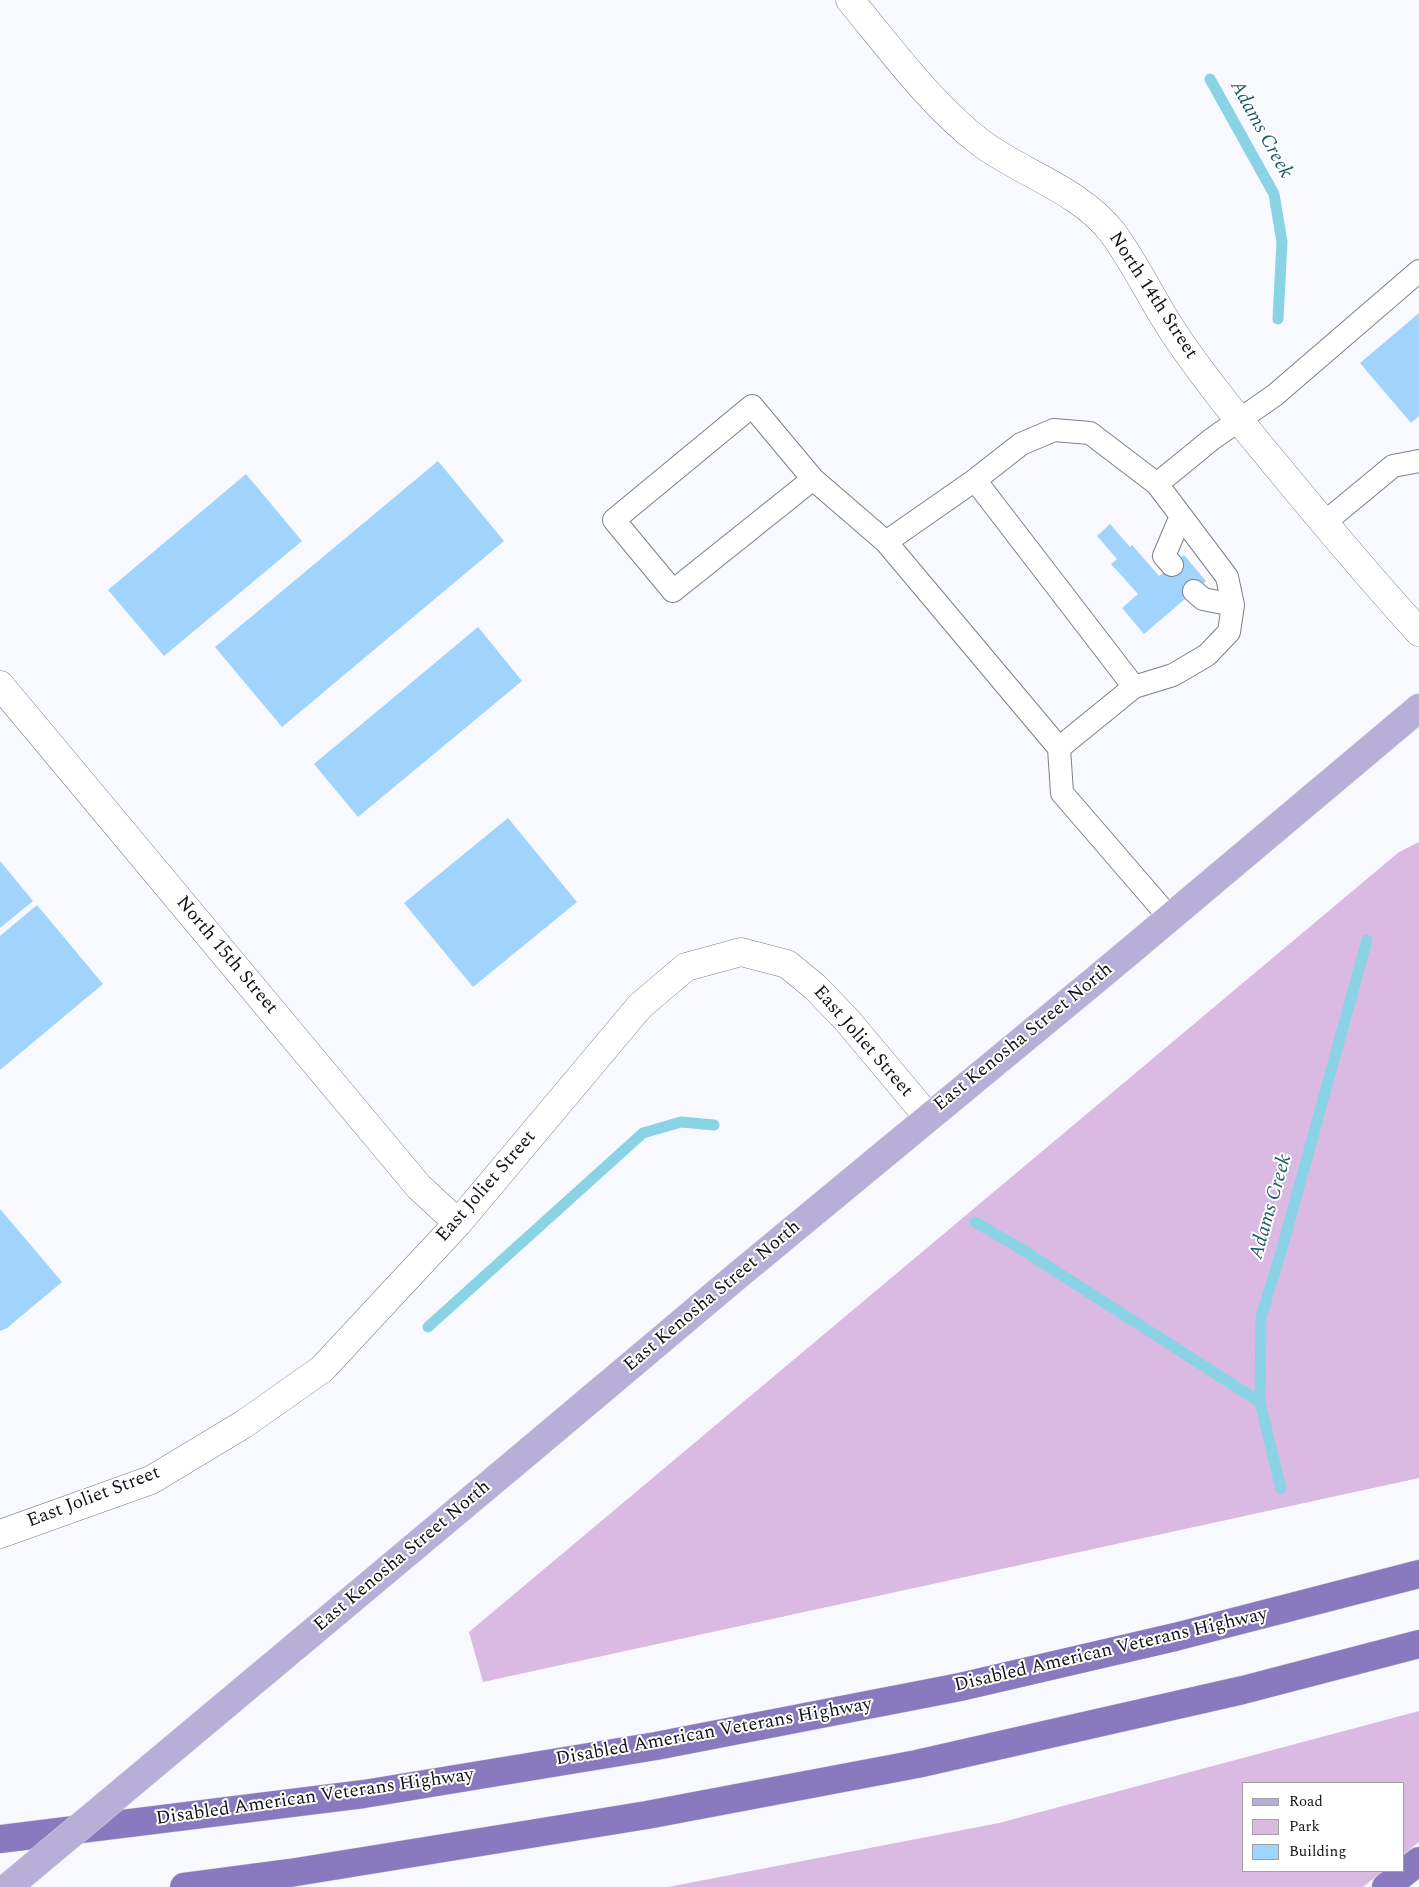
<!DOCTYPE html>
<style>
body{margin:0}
#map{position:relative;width:1419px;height:1887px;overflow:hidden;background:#f7f9fe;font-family:Spectral,serif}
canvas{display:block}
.legend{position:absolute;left:1242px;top:1782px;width:162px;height:90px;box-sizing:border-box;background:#fff;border:1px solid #a0a0a1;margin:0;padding:6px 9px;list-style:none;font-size:15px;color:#111215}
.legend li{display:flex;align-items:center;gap:10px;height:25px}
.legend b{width:25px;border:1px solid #a0a0a1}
</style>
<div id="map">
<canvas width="1419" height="1887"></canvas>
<ul class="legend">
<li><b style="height:6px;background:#b8afd9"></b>Road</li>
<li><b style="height:14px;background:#dabae2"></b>Park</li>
<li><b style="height:14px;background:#a0d4fc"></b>Building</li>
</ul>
</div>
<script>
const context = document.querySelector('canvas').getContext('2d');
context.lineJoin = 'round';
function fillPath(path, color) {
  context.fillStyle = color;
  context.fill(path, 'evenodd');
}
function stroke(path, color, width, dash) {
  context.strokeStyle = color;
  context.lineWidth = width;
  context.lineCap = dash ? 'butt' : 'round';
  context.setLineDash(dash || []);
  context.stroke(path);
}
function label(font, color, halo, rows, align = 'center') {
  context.font = font + ' Spectral,serif';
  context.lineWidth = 4;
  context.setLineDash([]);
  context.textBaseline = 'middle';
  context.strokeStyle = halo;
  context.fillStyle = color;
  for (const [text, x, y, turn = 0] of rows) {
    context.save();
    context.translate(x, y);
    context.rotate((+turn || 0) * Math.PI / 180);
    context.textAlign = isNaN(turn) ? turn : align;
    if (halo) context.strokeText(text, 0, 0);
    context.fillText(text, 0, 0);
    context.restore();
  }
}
const green = new Path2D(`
 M1419,842V1478L483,1682L469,1632L1399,852Z
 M1419,1711V1842L1403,1855V1783H1243V1871H1383L1363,1887H668L999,1823Z`);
const stream = new Path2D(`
 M1210,79L1274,194L1282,242L1278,319
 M975,1222L1018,1247L1260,1402
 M428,1327L643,1133L681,1122L714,1125
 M1281,1489L1260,1402L1261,1317L1281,1252L1367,940`);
const building = new Path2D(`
 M1419,313V416L1411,423L1360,363Z
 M438,461L504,541L282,727L215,647Z
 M246,474L302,541L164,656L108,590Z
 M1110,524L1130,547L1132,545L1159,576L1184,555L1206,581L1144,634L1122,608L1138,594L1111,564L1117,559L1097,536Z
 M478,627L522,681L358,817L314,764Z
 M508,818L577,902L473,987L404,903Z
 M0,861L33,901L0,928Z
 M37,905L103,984L0,1070V936Z
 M0,1209L62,1282L7,1328L0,1331Z`);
const service = new Path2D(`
 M813,479L673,591L614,520L752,406L813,479L886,542L1059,748L1062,793L1169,917
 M1157,484L1212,439L1275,395L1419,271
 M1324,523L1393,466L1419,461
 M886,542L975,480
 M1172,565L1164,556L1181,516
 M1194,591L1203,599L1233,605
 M1059,748L1134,687L1173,675L1207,655L1229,632L1233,605L1227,577L1157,484L1090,433L1054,430L1021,444L975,480L1134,687`);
const minor = new Path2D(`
 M850,0C889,47 932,106 981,143C1023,174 1079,190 1112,232C1137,265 1154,305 1178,339C1208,383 1242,424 1276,465C1323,522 1370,578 1419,632
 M0,685L419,1187L458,1223
 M0,1534L151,1480L244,1424L322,1369L458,1223L640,1006L686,967L741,952L787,964L815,987L846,1019L928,1117`);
const primary = new Path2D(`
 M529,1451L737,1276L1111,967L1419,708`);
const motorway = new Path2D(`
 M0,1839L364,1794L656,1746L960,1687L1175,1637L1419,1574
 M184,1887L290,1873L647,1815L917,1764L1243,1690L1419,1644
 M1386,1887L1419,1861`);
const primaryBridge = new Path2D(`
 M8,1887L529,1451`);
const streetNames = [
 ["North 14th Street",1152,296,57],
 ["North 15th Street",226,956,50],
 ["East Kenosha Street North",1024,1038,-39],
 ["East Joliet Street",862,1042,49],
 ["East Joliet Street",487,1187,-49],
 ["East Kenosha Street North",713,1297,-40],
 ["East Joliet Street",94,1498,-21],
 ["East Kenosha Street North",403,1557,-40],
 ["Disabled American Veterans Highway",1111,1651,-13],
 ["Disabled American Veterans Highway",714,1733,-10],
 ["Disabled American Veterans Highway",315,1798,-8]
];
const waterNames = [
 ["Adams Creek",1260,130,61],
 ["Adams Creek",1272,1207,-74]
];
fillPath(green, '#dabae2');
stroke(stream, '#89d3e5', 11);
fillPath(building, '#a0d4fc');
stroke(service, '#7d8088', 24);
stroke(minor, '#7d8088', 29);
stroke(primary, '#d4d4d5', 29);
stroke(motorway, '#d4d4d5', 29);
stroke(service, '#fff', 22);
stroke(minor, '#fff', 28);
stroke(primary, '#b8afd9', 28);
stroke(motorway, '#897ac0', 28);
stroke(primaryBridge, '#d4d4d5', 29, []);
stroke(primaryBridge, '#b8afd9', 28);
label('19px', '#111215', '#fff', streetNames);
label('italic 20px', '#1c5967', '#fff', waterNames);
</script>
